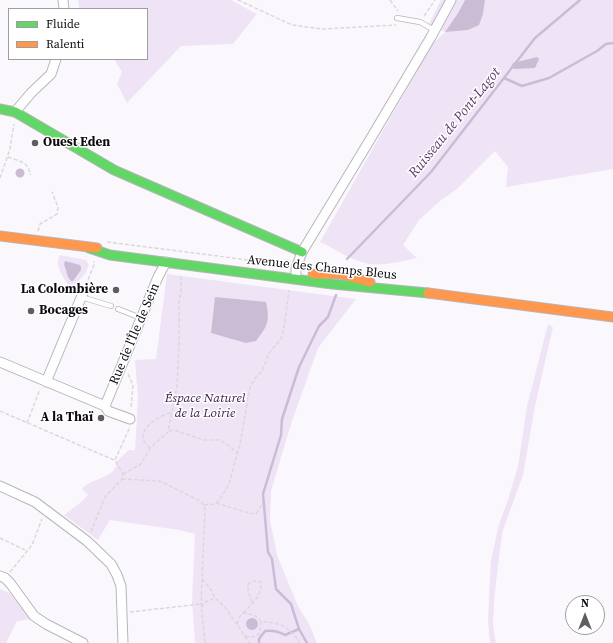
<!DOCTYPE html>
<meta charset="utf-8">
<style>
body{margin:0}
#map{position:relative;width:613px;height:643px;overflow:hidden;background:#fbf8fd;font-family:"Source Serif 4",serif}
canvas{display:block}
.legend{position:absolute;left:8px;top:8px;width:140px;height:52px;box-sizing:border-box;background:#fff;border:1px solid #9e9d9f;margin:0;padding:5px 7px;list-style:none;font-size:12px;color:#0d0a0f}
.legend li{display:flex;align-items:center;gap:8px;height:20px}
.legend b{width:20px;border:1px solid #9e9d9f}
.north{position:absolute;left:565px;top:595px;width:40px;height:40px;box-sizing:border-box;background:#fff;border:1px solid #9e9d9f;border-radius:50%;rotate:0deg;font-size:11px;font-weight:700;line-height:16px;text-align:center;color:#0d0a0f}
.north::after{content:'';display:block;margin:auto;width:14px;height:18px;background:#605d62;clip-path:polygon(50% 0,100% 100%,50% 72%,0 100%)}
</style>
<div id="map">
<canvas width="613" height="643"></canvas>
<ul class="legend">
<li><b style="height:5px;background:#63d668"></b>Fluide</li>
<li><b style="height:5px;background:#ff974d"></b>Ralenti</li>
</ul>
<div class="north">N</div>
</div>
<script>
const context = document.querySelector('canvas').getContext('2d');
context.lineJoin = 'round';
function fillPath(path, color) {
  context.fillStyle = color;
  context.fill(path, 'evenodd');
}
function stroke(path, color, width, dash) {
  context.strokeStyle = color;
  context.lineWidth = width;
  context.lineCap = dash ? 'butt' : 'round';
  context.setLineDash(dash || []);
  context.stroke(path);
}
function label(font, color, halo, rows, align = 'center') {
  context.font = font + ' "Source Serif 4",serif';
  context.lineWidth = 3;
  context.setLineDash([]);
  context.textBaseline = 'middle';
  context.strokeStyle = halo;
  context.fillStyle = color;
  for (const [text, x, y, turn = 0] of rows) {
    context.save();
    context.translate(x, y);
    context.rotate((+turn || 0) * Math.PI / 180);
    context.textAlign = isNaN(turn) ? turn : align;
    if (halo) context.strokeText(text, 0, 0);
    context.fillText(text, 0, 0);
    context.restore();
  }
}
const green = new Path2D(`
 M78,0H231L257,14L233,44L181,46L127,103L117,84L122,72L114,59H147V9H79Z
 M441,0H465L458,13L445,32L483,14L485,0H613V169L506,187L508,167L495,151L457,189L440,201L419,220L403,245L417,258C403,261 384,266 370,264C354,262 335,249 320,242L432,44L445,32L429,24Z
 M60,255L86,260L89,265L85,274L75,285H68C63,276 54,265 60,255Z
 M167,274L356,299L318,348L290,427L271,491L270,520L277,555L297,604L311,628L317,643H195L192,602L195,534L179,530L110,520L98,540L64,515L81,502L88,495L82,489C92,478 112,478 116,466L115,463L129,450H135L138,397L135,360L156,359Z
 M548,324L553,327L535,406L523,475L502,533L494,600L493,626L496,643H490L488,620L491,560L499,524L507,503L518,466L527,406Z
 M0,589L10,593L31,619L17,621L6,643H0Z`);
const water = new Path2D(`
 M465,0H485L483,14L479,25L468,30L445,32L458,13Z
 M537,57L539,59L535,68L515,69L511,67L513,63Z
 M15.5 173a4.5 4.5 0 1 1 9 0a4.5 4.5 0 1 1-9 0Z
 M65,261L80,265L81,267V270L73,281H71L68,277L64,264Z
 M215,297L266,302C270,322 268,325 256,341L246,343L211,333Z
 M246 624a6 6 0 1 1 12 0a6 6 0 1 1-12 0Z`);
const stream = new Path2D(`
 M504,78L522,86L549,78L597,51L606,44L613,43
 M347,259L431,172L535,38L580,0
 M259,643V639L265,631C273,630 278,631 285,635L299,629
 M307,643L299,629L291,604L276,589L272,559L268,552L263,494L281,435L282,419L299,367L319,326L328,317L336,295`);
const path = new Path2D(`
 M238,0L292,25L322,29L396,25
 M390,0L398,11
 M424,16L435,0
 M8,157C18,161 30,162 30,175
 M0,178L10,149L14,124
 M38,231L40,224L57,214L58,207L52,192
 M107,242L288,265
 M86,285L94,265V261
 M128,374L133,385L131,409
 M0,411L114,460
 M27,423L40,389
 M169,431L174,430L204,440H219L223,442L237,452
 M150,448C147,445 143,442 143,437C143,425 161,415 171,413
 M123,474L141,464L150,448L168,432L177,386L179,342V302L181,291V275
 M122,479L159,481L166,484L200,501L204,505L205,510L201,604L205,643
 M216,503L249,513L256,514L262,504
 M204,505L214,504L219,501L229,484L240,444L250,387L256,377L262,371L269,353L281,339L284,328L289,290
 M91,532L105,497L122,479L123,474L115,460L130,427
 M0,538L27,551
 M10,572L32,545L42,519
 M202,579L212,591L215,598L224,606L239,627L249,643
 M202,607L203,603L215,598
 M130,612L201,604
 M243,613C252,604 262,596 261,582L254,581L249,583C246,590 250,597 253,603
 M237,624L240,616L243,613C251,614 258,615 261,622C279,621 290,628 300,643
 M245,636C251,638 255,637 260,633L261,622`);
const lane = new Path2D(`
 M397,18L420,22L434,30
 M81,297L111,306
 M118,309L141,318`);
const street = new Path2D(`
 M63,0L64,9
 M15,112L31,93L51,74L56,59
 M296,279V268L302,252L368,143L431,37L451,0
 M0,362L105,406L158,277L166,262
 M46,382L83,293
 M105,406L108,411L130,419
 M0,486L35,502L87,541L111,564L117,575L121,586L123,643
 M0,576L5,578L10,583L34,616L46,624L83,643`);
const fast = new Path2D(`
 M0,109L15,112L114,170L302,252
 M89,248L110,255L332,284L428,293`);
const slow = new Path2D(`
 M0,236L97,248
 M313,274H340L370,282
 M428,293L613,317`);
const markers = [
 [35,143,4,"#605d62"],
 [116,290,4,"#605d62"],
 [31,311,4,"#605d62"],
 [101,418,4,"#605d62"]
];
const poiNames = [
 ["Ouest Eden",43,143],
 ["La Colombière",108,290,"right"],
 ["Bocages",39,311],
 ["A la Thaï",93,418,"right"]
];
const streetNames = [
 ["Avenue des Champs Bleus",322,268,6],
 ["Rue de l'Île de Sein",135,334,-67]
];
const parkNames = [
 ["Éspace Naturel",205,399],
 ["de la Loirie",205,414]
];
const waterNames = [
 ["Ruisseau de Pont-Lagot",455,123,-51]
];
fillPath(green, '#eee4f6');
fillPath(water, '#cbbcd6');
stroke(stream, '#cbbcd6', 2.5);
stroke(lane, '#b8b5ba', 6);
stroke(street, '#b8b5ba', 11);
stroke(fast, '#b8b5ba', 11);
stroke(slow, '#b8b5ba', 11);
stroke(path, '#d9d9da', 1.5, [4, 2]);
stroke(lane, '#fefeff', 4.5);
stroke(street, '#fefeff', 9);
stroke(fast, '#63d668', 9);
stroke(slow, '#ff974d', 9);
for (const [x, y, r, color] of markers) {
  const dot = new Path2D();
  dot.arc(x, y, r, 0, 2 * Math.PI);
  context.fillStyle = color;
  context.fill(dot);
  stroke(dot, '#fff', 1.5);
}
label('bold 13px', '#0d0a0f', '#fff', poiNames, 'left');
label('13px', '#0d0a0f', '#fff', streetNames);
label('italic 13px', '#381b49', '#fff', parkNames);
label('italic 14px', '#5a3c6c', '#fff', waterNames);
</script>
